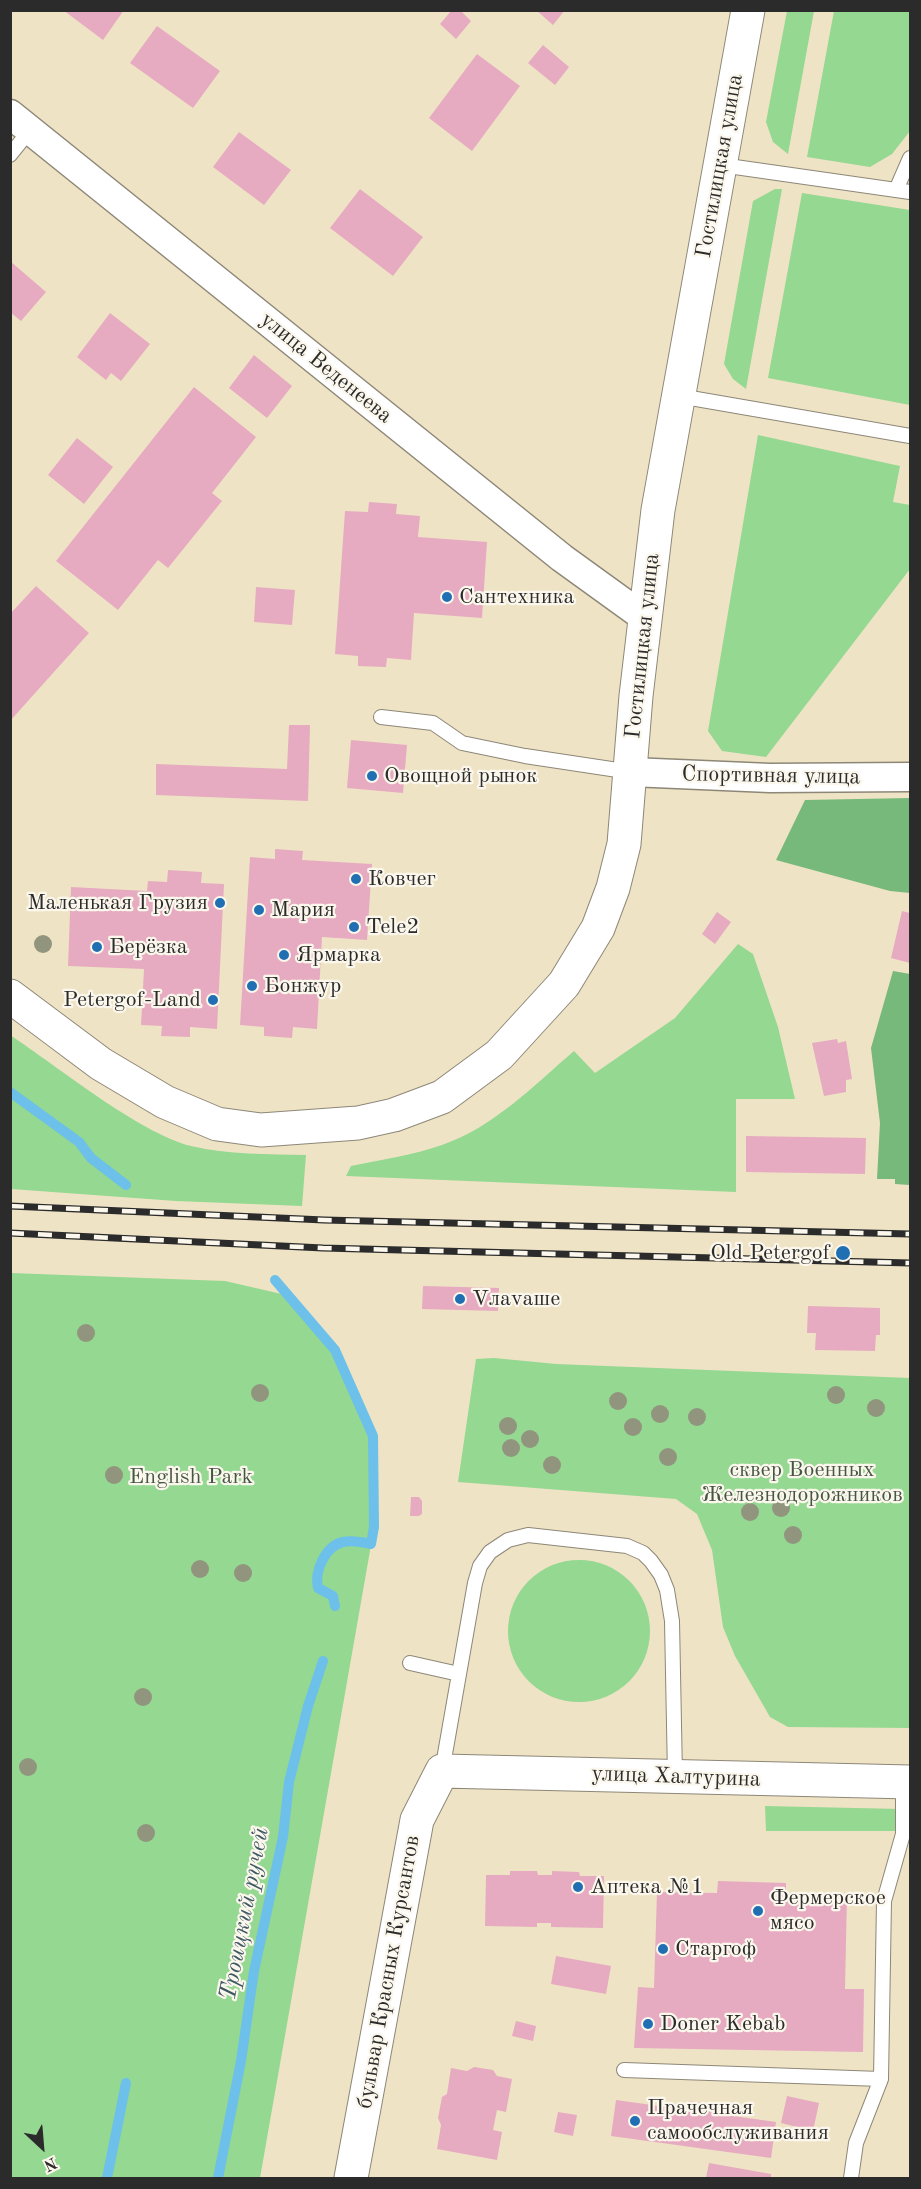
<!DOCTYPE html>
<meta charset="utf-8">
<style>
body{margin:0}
#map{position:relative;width:921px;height:2189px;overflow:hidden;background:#efe3c5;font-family:"Old Standard TT",serif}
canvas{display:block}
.frame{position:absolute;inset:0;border:12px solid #2b2b2b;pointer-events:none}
.north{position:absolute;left:12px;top:2117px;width:60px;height:60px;-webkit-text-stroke:4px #fbf7ec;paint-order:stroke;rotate:154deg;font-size:16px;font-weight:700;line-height:24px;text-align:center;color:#2b2b2b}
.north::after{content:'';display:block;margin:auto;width:21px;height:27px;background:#2b2b2b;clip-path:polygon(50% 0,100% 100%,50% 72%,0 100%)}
</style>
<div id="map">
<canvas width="921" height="2189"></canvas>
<div class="frame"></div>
<div class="north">N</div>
</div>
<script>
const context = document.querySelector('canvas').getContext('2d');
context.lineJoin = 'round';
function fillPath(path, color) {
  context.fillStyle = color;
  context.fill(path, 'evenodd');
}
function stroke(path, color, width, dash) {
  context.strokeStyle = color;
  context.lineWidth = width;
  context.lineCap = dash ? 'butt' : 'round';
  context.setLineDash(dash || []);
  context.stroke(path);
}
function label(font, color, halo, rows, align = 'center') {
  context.font = font + ' "Old Standard TT",serif';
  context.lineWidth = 4.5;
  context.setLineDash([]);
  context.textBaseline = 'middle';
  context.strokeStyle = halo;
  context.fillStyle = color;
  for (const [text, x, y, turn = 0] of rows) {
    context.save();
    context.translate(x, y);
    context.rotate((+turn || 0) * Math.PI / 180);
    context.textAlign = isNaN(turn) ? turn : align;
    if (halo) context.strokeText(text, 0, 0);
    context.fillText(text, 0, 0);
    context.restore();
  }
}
const green = new Path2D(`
 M787,11H814L788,154L773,142L766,122Z
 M834,11H910V131L892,154L870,167L807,157Z
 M775,189H782L746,389L733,379L724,364L753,201Z
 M802,193L910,210V405L768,378Z
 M758,435L900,466L893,502L910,505V569L766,757L722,751L708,731Z
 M738,944L753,954L778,1027L795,1099H736V1192L346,1176L351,1166C381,1160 413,1155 442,1145C494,1127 533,1086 574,1051L595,1073L675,1018Z
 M10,1035C57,1066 139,1133 191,1146C229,1155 268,1154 306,1155L302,1206L176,1201L11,1189Z
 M11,1273L225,1281L286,1295L335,1350L373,1436L374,1528L260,2178H11Z
 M494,1358L556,1364L910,1378V1728L788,1727L770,1717L735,1656L723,1627L712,1550L697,1514L676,1499L458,1482L476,1359Z
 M508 1631a71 71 0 1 1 142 0a71 71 0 1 1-142 0Z
 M765,1806L901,1809L900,1831H766Z`);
const forest = new Path2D(`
 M910,798V893L890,891L776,860L805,800Z
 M893,971L910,974V1185L895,1184V1179H877L880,1123L871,1048Z`);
const stream = new Path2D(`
 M10,1092L79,1142L91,1158L126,1185
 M275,1280L335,1350L373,1436L374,1527L371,1544C362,1542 352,1540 343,1542C325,1546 314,1572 318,1588L333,1596L335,1606
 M107,2178L126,2083
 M218,2178L241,2061L254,1971L283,1837L289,1782L308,1706L323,1661`);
const building = new Path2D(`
 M63,10H124L103,40Z
 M452,10H460L471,21L456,39L440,24Z
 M536,10H565L553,25Z
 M157,26L220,71L193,108L130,63Z
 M543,45L569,67L555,85L528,63Z
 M477,54L520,86L472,151L429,118Z
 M239,132L291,170L264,205L213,167Z
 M360,189L423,237L393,276L330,228Z
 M10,261L46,292L21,321L10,312Z
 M110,313L150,344L121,381L111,373L106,380L77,357Z
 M254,355L292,386L267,418L229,388Z
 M194,387L256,437L212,493L222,501L168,568L158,560L118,610L56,561Z
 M77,438L113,467L84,504L48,475Z
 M369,502L397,504L396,514L420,516L418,537L487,542L482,618L414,613L411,660L387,658L386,667L358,666V656L335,654L345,511L368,512Z
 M36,586L89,633L10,721V614Z
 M256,587L295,590L292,625L254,622Z
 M289,725H310L308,801L156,795V764L287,769Z
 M351,740L407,745L403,793L347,788Z
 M275,849L303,851L302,860L372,864L367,940L322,937L317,1029L293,1027L292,1038L264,1036V1027L240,1025L250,857L275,859Z
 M168,870L202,872L201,883L224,884L217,1029L190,1027V1037L161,1036L162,1026L141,1025L144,969L68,966L71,887L147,891L148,881L167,882Z
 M902,911L910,913V963L891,958Z
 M717,912L731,922L715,944L702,934Z
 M837,1039L838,1043L846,1041L852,1079L846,1080V1092L824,1096L812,1043Z
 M746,1136L866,1138L865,1174L746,1172Z
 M423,1286L499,1288L498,1311L422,1309Z
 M808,1306L880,1308V1335H876L875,1351L815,1350L816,1333H807Z
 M411,1497H419L422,1501V1514L419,1516H410Z
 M510,1871H537L538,1875H552V1871L579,1872L580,1876H604L603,1928L551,1927V1923H537V1927L485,1926L486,1875H510Z
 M718,1881L786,1883V1894L847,1896L845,1989H864L863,2052L634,2048L638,1987L654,1988L657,1892L717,1893Z
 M556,1956L611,1966L606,1994L551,1984Z
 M516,2021L536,2026L533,2041L512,2036Z
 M474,2067L493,2070L497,2076L512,2079L506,2112L497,2110L493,2130L502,2132L497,2160L437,2149L441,2125L438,2118L442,2097L447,2094L451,2068L467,2071Z
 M787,2096L819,2103L813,2131L781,2123Z
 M616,2100L688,2110L690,2101L713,2104L712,2113L776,2122L771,2158L611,2136Z
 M558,2112L577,2115L573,2136L554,2132Z
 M709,2163L771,2174V2178H706Z`);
const lane = new Path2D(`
 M10,155L30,130
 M721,165L910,192
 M896,190L910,158
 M679,396L910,436
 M381,717L433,723L462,743L525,756L631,772
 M410,1663L459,1674
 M442,1771L475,1583L480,1566L490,1552L508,1540L528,1535L627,1546L643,1553L651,1561L661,1575L667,1590L672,1621L675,1776
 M624,2070L881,2079
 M851,2178L856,2143L881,2079L884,1901L903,1834V1782`);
const street = new Path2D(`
 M10,114L562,558L645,618
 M631,772L770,778L910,777`);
const secondary = new Path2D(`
 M10,996L101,1064L165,1102L217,1124L261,1130L358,1123L394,1115L442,1097L499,1055L564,984L598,928L613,888L624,844L636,696L658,510L748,10
 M351,2178L417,1820L442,1771L910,1782`);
const rail = new Path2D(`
 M10,1206L324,1220L910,1234
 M10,1233L323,1248L910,1263`);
const trees = [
 [43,944],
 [86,1333],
 [260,1393],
 [836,1395],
 [618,1401],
 [876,1408],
 [660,1414],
 [697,1417],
 [508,1426],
 [633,1427],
 [530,1439],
 [511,1448],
 [668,1457],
 [552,1465],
 [114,1475],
 [781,1508],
 [750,1512],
 [793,1535],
 [200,1569],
 [243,1573],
 [143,1697],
 [28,1767],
 [146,1833]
];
const markers = [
 [447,597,6,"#1f6fb2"],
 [372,776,6,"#1f6fb2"],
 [356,879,6,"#1f6fb2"],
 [220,903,6,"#1f6fb2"],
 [259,910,6,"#1f6fb2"],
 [354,927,6,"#1f6fb2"],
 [97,947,6,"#1f6fb2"],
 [284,955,6,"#1f6fb2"],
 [252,986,6,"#1f6fb2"],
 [213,1000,6,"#1f6fb2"],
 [843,1253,8,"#1f6fb2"],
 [460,1299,6,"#1f6fb2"],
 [578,1887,6,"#1f6fb2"],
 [758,1911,6,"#1f6fb2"],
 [663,1949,6,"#1f6fb2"],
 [648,2024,6,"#1f6fb2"],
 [635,2121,6,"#1f6fb2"]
];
const streetNames = [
 ["Гостилицкая улица",720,166,-80],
 ["улица Веденеева",326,368,39],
 ["Гостилицкая улица",643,646,-84],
 ["Спортивная улица",771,776,1],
 ["улица Халтурина",676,1777,2],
 ["бульвар Красных Курсантов",389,1972,-80]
];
const poiNames = [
 ["Сантехника",459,597],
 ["Овощной рынок",384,776],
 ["Ковчег",368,879],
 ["Маленькая Грузия",208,903,"right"],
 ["Мария",271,910],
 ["Tele2",366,927],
 ["Берёзка",109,947],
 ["Ярмарка",296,955],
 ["Бонжур",264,986],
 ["Petergof-Land",201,1000,"right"],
 ["Old Petergof",830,1253,"right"],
 ["Vлаvаше",472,1299],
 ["Аптека №1",590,1887],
 ["Фермерское",770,1898],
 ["мясо",770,1923],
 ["Старгоф",675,1949],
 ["Doner Kebab",660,2024],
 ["Прачечная",647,2108],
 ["самообслуживания",647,2133]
];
const parkNames = [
 ["сквер Военных",802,1470],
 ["Железнодорожников",802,1495],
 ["English Park",191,1477]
];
const waterNames = [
 ["Троицкий ручей",245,1914,-79]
];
fillPath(green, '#94d891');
fillPath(forest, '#77b87b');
stroke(stream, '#6cc0e9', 10);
fillPath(building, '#e6abc0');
stroke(lane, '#8d8778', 16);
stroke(street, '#8d8778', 31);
stroke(secondary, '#8d8778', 35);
stroke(lane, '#fff', 14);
stroke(street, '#fff', 28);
stroke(secondary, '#fff', 33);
stroke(rail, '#2b2b2b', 7);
stroke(rail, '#fbf7ec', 4.5, [14]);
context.fillStyle = '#92957e';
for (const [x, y] of trees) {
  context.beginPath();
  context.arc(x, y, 9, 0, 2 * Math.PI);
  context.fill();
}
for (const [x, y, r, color] of markers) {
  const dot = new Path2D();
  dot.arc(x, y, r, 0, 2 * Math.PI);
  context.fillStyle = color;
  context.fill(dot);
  stroke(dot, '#fbf7ec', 2);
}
label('22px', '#2b2b2b', '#fbf7ec', streetNames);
label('22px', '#2b2b2b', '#fbf7ec', poiNames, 'left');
label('22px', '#455644', '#fbf7ec', parkNames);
label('italic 24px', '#3e5864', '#fbf7ec', waterNames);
</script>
